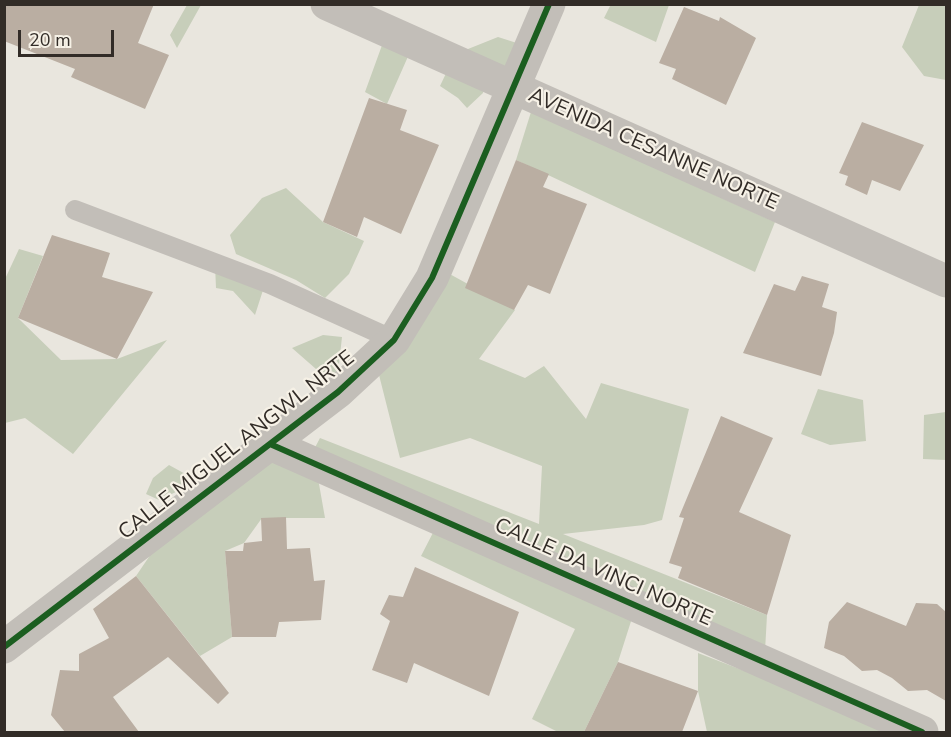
<!DOCTYPE html>
<style>
body{margin:0}
#map{position:relative;width:951px;height:737px;overflow:hidden;background:#e9e6de;font-family:"Nunito Sans",sans-serif}
canvas{display:block}
.frame{position:absolute;inset:0;border:6px solid #322c27;pointer-events:none}
.scale{position:absolute;left:18px;top:30px;width:96px;height:27px;box-sizing:border-box;border:3px solid #322c27;border-top:0;padding-left:8px;font-size:18px;line-height:21px;white-space:nowrap;color:#322c27;-webkit-text-stroke:4px #f6f1e6;paint-order:stroke}
</style>
<div id="map">
<canvas width="951" height="737"></canvas>
<div class="frame"></div>
<div class="scale">20 m</div>
</div>
<script>
const context = document.querySelector('canvas').getContext('2d');
context.lineJoin = 'round';
function fillPath(path, color) {
  context.fillStyle = color;
  context.fill(path, 'evenodd');
}
function stroke(path, color, width, dash) {
  context.strokeStyle = color;
  context.lineWidth = width;
  context.lineCap = dash ? 'butt' : 'round';
  context.setLineDash(dash || []);
  context.stroke(path);
}
function label(font, color, halo, rows, align = 'center') {
  context.font = font + ' "Nunito Sans",sans-serif';
  context.lineWidth = 4.5;
  context.setLineDash([]);
  context.textBaseline = 'middle';
  context.strokeStyle = halo;
  context.fillStyle = color;
  for (const [text, x, y, turn = 0] of rows) {
    context.save();
    context.translate(x, y);
    context.rotate((+turn || 0) * Math.PI / 180);
    context.textAlign = isNaN(turn) ? turn : align;
    if (halo) context.strokeText(text, 0, 0);
    context.fillText(text, 0, 0);
    context.restore();
  }
}
const green = new Path2D(`
 M611,4L669,5L656,42L604,18Z
 M941,4L945,6L946,80L924,76L902,47L919,5Z
 M187,5H201L177,48L170,35Z
 M385,37L410,52L387,104L365,92Z
 M498,37L523,45L513,86L458,53Z
 M450,65L485,81L483,93L467,108L458,98L440,86Z
 M531,112L775,222L755,272L516,160Z
 M286,188L323,222L364,241L349,274L325,298L296,280L236,254L230,235L262,198Z
 M19,249L43,256L18,318L61,360L117,359L167,340L73,454L25,418L5,423V279Z
 M215,265L264,287L255,315L233,291L216,288Z
 M437,267L515,310L479,359L525,378L544,366L586,419L601,383L689,409L662,520L644,525L563,534L767,615L765,651L309,459L320,438L539,524L542,466L470,438L400,458L378,371Z
 M323,335L342,337L338,373L324,376L292,348Z
 M818,389L863,400L866,441L830,445L801,434Z
 M946,412V460L923,459L924,415Z
 M264,462L316,467L325,518H262L244,543L225,551L232,637L200,656L136,576L157,545Z
 M169,465L189,476L178,491L159,500L146,494L153,478Z
 M438,523L633,615L618,662L584,732H558L532,719L575,629L421,556Z
 M698,653L903,732H707L698,691Z`);
const building = new Path2D(`
 M4,4H154L138,43L169,55L145,109L71,77L75,69L4,41Z
 M684,7L719,21L720,17L756,38L726,105L672,79L676,69L659,63Z
 M369,98L407,110L400,130L439,145L401,234L364,217L357,237L323,222Z
 M862,122L924,145L900,191L872,180L867,195L845,185L848,176L839,173Z
 M516,160L549,174L543,187L587,204L550,294L528,285L514,310L465,288Z
 M52,235L110,253L102,277L153,292L117,359L18,318Z
 M802,276L829,284L822,307L837,312L834,333L821,376L743,353L774,284L795,291Z
 M721,416L773,438L739,512L791,535L767,615L678,578L682,567L669,563L684,518L679,517Z
 M286,517L287,549L310,548L314,581L325,580L321,620L279,622L276,637H232L225,551H243L244,543L262,541L261,518Z
 M415,567L519,612L489,696L414,663L407,683L372,670L390,621L380,614L389,595L403,597Z
 M136,576L229,693L218,704L168,657L113,697L139,732H65L51,715L60,670L79,671V654L109,638L93,609Z
 M847,602L906,626L916,603L937,604L946,612V701L927,690L908,691L892,678L877,670L862,671L844,656L824,648L829,622Z
 M618,662L698,691L682,732H584Z`);
const lane = new Path2D(`
 M75,210L270,284L394,340`);
const street = new Path2D(`
 M327,4L946,281
 M270,444L922,732
 M4,647L338,392L394,340L432,278L549,4`);
const cycleway = new Path2D(`
 M270,444L922,732
 M4,647L338,392L394,340L432,278L549,4`);
const streetNames = [
 ["AVENIDA CESANNE NORTE",653,150,24],
 ["CALLE MIGUEL ANGWL NRTE",237,446,-38],
 ["CALLE DA VINCI NORTE",603,573,24]
];
fillPath(green, '#c7ceba');
fillPath(building, '#baaea2');
stroke(lane, '#c2beb8', 20);
stroke(street, '#c2beb8', 33);
stroke(cycleway, '#1b5e20', 6);
label('21px', '#322c27', '#f6f1e6', streetNames);
</script>
